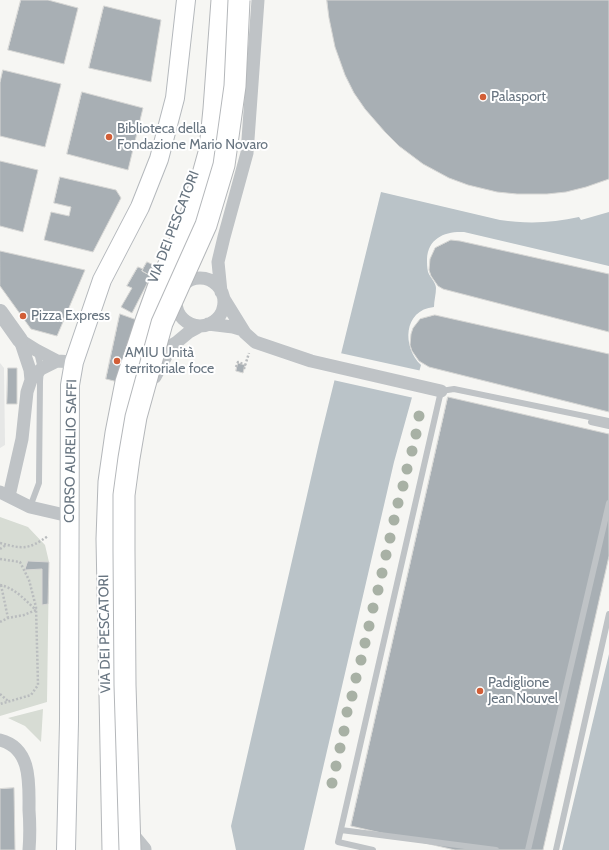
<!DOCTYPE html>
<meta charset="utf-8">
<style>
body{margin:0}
canvas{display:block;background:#f6f6f3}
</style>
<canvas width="609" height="850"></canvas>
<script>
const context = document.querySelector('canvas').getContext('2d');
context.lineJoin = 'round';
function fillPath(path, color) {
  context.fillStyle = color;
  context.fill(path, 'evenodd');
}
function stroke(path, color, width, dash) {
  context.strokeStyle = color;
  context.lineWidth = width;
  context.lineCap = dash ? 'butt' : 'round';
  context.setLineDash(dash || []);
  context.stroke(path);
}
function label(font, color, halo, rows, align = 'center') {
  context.font = font + ' Cabin,sans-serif';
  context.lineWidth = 4;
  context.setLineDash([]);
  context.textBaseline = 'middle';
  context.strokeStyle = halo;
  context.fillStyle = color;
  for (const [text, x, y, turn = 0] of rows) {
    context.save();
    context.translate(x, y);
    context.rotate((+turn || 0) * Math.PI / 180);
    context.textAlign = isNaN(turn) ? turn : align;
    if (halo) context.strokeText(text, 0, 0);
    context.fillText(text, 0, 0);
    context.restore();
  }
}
const built = new Path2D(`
 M0,363L4,368L5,445L0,448Z`);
const green = new Path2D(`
 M0,517L28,527L45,545L49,562L47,702L0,716Z
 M43,709L41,742L25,726L8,718Z`);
const water = new Path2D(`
 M381,192L500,220C527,224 553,223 579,217L581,220L609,212V266L464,232C445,231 428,238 427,259C427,263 427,268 428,272C430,277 436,283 436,288C436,294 434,301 434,307C403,310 402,347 421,365L394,462L304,850H236L231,826L319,443Z
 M609,654V850H562Z`);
const pier = new Path2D(`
 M340,353L422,371L414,398L333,380Z`);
const building = new Path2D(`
 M21,0H48L78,8L64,64L8,50Z
 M327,0H609V179L586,187L566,192L547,194H517L497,192L468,185L449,178L423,164L399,146L385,132L365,109L354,93L345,75L335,47L329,18Z
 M104,6L161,20L151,82L89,68Z
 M3,70L61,84L45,147L0,136V83Z
 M82,92L143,108L128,170L67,154Z
 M0,161L38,170L23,232L0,226Z
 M60,177L116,190L121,198L93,252L44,240L51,212L69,216L71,207L54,203Z
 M451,240L460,241L609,274V332L443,289L438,286L431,276L429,270L430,259L435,248Z
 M0,251L85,270L57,336L31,329L0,286Z
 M147,262L156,266L151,276L142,271Z
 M138,267L143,269L142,271L151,276L132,313L121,307L132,288L127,286Z
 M120,314L137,320L118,382L106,379Z
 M435,315L609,354V412L429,367L419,361L412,351L410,345L411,334L413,328L420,319Z
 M238,363L245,365L243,373L236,371Z
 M8,368H17V404H7Z
 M448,397L609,434V556L543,850H455L351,826Z
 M28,561L49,562L48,604L42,605V569L25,570Z
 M14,788L15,850H0V789Z`);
const path = new Path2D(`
 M236,367L238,362L246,365
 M244,369L249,353
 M0,543C23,549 28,550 48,536
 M0,549L6,545
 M0,559L20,562L29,580L36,607L38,685L31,695L0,704
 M0,585C15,588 25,600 36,610
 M1,585L8,618
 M0,622L8,618L24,615L36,610
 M0,694L8,701`);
const service = new Path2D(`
 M591,422L609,426
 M30,507L39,483L40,381L41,369L37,352
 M341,830L496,850
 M373,850L338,842L441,391L454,389L609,421
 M528,850L609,503
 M556,850L609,614`);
const minor = new Path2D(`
 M176 302a24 24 0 1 1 48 0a24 24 0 1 1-48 0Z
 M221,292L218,262L224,237L247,153L258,0
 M224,299L245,333L255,342L311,361L441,391
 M208,324L233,327L243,330
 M20,340L36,350L57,361L74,362
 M155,377L172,345L177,342L189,332L200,326
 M31,380L41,369L57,361
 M0,492L30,507L69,516
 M9,496L22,439L27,392L31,380L30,370L20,340
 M0,740C32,748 29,784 29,810C30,823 30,837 29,850
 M131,832L145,849`);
const tertiary = new Path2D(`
 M0,312L20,340`);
const secondary = new Path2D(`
 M66,850L69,722L70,385L74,362L102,280L140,207L159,159L175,98L186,0`);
const trunk = new Path2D(`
 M113,850L107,539L109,482L116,433L126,382L146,321L159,285L187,227L200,185L210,149L214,109L222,0`);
const trunkBridge = new Path2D(`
 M130,850L125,685L124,551V495L129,458L136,417L162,323L206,225L224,165L235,86L239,0`);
const trees = [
 [419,416],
 [416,434],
 [412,451],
 [407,469],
 [403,486],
 [398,503],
 [394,520],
 [390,538],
 [386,555],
 [382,573],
 [378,590],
 [373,608],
 [369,626],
 [365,643],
 [361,660],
 [356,678],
 [352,696],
 [347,712],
 [344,731],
 [340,748],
 [336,766],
 [332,783]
];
const markers = [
 [483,97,4,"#d25e37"],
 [109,137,4,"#d25e37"],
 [23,316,4,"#d25e37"],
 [117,361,4,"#d25e37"],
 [480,691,4,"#d25e37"]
];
const poiNames = [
 ["Palasport",491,97],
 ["Biblioteca della",117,129],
 ["Fondazione Mario Novaro",117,145],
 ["Pizza Express",31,316],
 ["AMIU Unità",125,353],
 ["territoriale foce",125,369],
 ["Padiglione",488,683],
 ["Jean Nouvel",488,699]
];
const streetNames = [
 ["VIA DEI PESCATORI",174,227,-69],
 ["CORSO AURELIO SAFFI",71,451,-89],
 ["VIA DEI PESCATORI",105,634,-91]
];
fillPath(built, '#e6e7e6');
fillPath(green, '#d7dcd4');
fillPath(water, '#bac3c8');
fillPath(pier, '#f6f6f3');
fillPath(building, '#a8afb4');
stroke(building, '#d7d7d5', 1);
stroke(secondary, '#b4b8bc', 20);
stroke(trunk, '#b4b7ba', 23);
stroke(path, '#b9bcbe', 2.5, [2, 2]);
stroke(service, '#bfc3c6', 6);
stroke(minor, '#bfc3c6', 13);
stroke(tertiary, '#bfc3c6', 16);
stroke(secondary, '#fff', 18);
stroke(trunk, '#fff', 21);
stroke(trunkBridge, '#b4b7ba', 23, []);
stroke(trunkBridge, '#fff', 21);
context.fillStyle = '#a8b1a5';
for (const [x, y] of trees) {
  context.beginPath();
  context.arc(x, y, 5.5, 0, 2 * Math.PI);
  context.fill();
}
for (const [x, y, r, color] of markers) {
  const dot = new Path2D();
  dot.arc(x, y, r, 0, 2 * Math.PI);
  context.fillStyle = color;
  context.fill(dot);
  stroke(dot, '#fff', 1.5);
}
label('14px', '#687581', '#fff', poiNames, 'left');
label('14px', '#687581', '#fff', streetNames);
</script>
